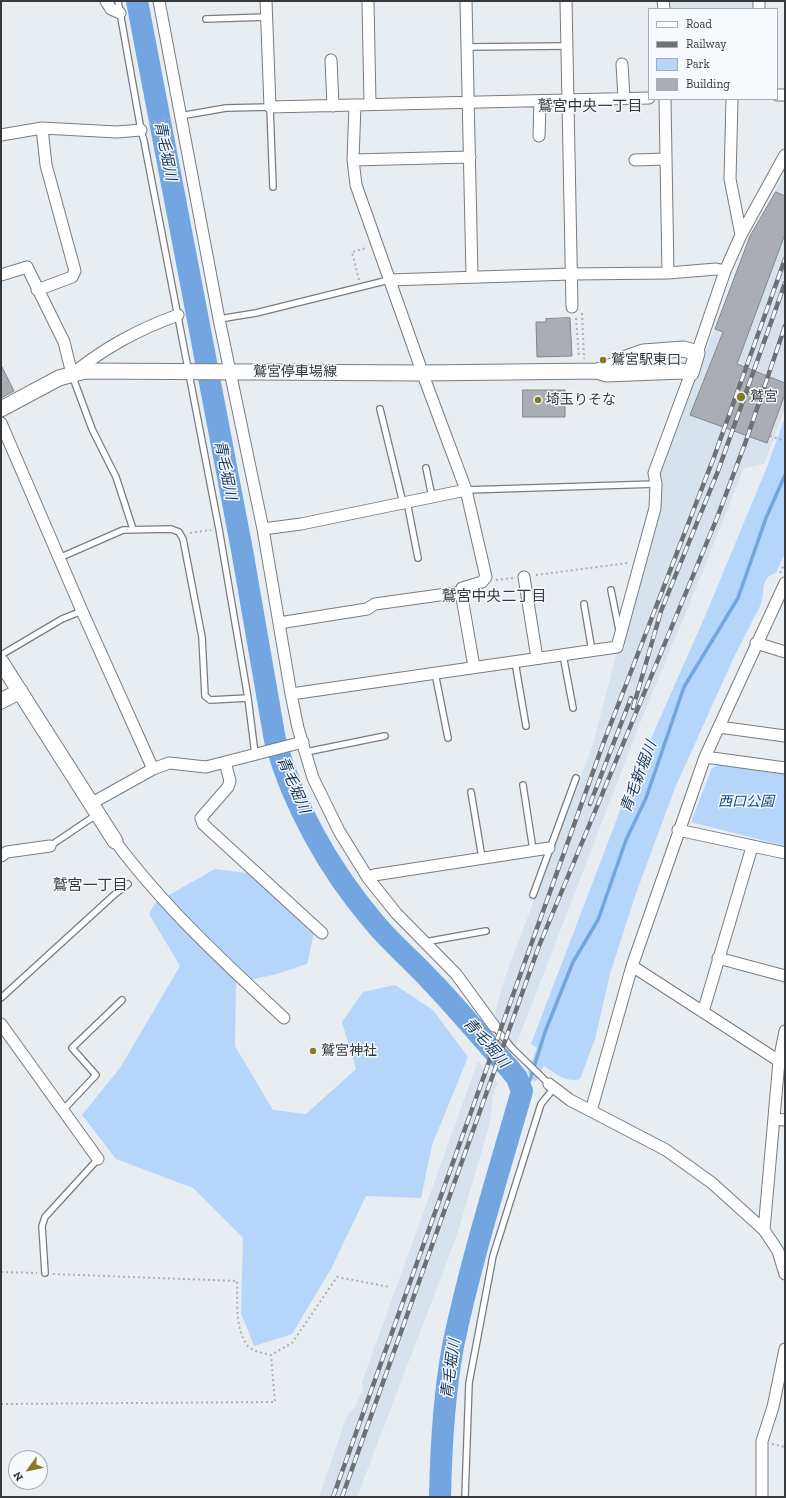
<!DOCTYPE html>
<meta charset="utf-8">
<style>
body{margin:0}
#map{position:relative;width:786px;height:1498px;overflow:hidden;background:#e8edf2;font-family:"Zilla Slab",serif}
canvas{display:block}
.frame{position:absolute;inset:0;border:2px solid #36383a;pointer-events:none}
.legend{position:absolute;left:648px;top:8px;width:130px;height:92px;box-sizing:border-box;background:#f6fafe;border:1px solid #a9acb0;margin:0;padding:5px 7px;list-style:none;font-size:12px;color:#36383a}
.legend li{display:flex;align-items:center;gap:8px;height:20px}
.legend b{width:20px;border:1px solid #a9acb0}
.north{position:absolute;left:8px;top:1450px;width:40px;height:40px;box-sizing:border-box;background:#f6fafe;border:1px solid #a9acb0;border-radius:50%;rotate:237deg;font-size:11px;font-weight:700;line-height:16px;text-align:center;color:#36383a}
.north::after{content:'';display:block;margin:auto;width:14px;height:18px;background:#857b21;clip-path:polygon(50% 0,100% 100%,50% 72%,0 100%)}
</style>
<div id="map">
<canvas width="786" height="1498"></canvas>
<div class="frame"></div>
<ul class="legend">
<li><b style="height:5px;background:#fff"></b>Road</li>
<li><b style="height:5px;background:#6e7174"></b>Railway</li>
<li><b style="height:11px;background:#b5d5fb"></b>Park</li>
<li><b style="height:11px;background:#aaaeb4"></b>Building</li>
</ul>
<div class="north">N</div>
</div>
<script>
const context = document.querySelector('canvas').getContext('2d');
context.lineJoin = 'round';
function fillPath(path, color) {
  context.fillStyle = color;
  context.fill(path, 'evenodd');
}
function stroke(path, color, width, dash) {
  context.strokeStyle = color;
  context.lineWidth = width;
  context.lineCap = dash ? 'butt' : 'round';
  context.setLineDash(dash || []);
  context.stroke(path);
}
function label(font, color, halo, rows, align = 'center') {
  context.font = font + ' "Zilla Slab","Noto Sans JP",serif';
  context.lineWidth = 3;
  context.setLineDash([]);
  context.textBaseline = 'middle';
  context.strokeStyle = halo;
  context.fillStyle = color;
  for (const [text, x, y, turn = 0] of rows) {
    context.save();
    context.translate(x, y);
    context.rotate((+turn || 0) * Math.PI / 180);
    context.textAlign = isNaN(turn) ? turn : align;
    if (halo) context.strokeText(text, 0, 0);
    context.fillText(text, 0, 0);
    context.restore();
  }
}
const built = new Path2D(`
 M668,1H754V9H668Z
 M785,173V408L764,464L744,468L687,610L644,713L515,1048L499,1026L495,1013L504,980L593,744L617,652L659,472L750,236Z
 M488,1029H492L507,1046L512,1054L511,1058H507L489,1038Z
 M478,1061L498,1084L494,1090L489,1125L484,1144L456,1238L357,1497H319L346,1418L356,1405L363,1389L362,1382Z`);
const green = new Path2D(`
 M785,417V553L776,573C760,577 765,592 761,604L733,659L675,788L635,896L610,974L595,1039L580,1079C565,1083 555,1073 544,1066L535,1082L527,1072L537,1048L531,1044L626,795L706,614L767,467Z
 M719,765L785,772V846L691,822L712,768Z
 M215,869L262,875L317,921L307,964L277,974L236,983L235,1046L273,1110L306,1114L356,1069L342,1022L363,992L395,985L433,1010L468,1057L432,1145L421,1198L366,1196L331,1269L292,1334L254,1346L241,1313L243,1238L193,1188L116,1159L82,1115L120,1068L180,966L149,914L155,903Z`);
const stream = new Path2D(`
 M522,1091L530,1080L545,1032L573,962L598,920L626,840L646,798L684,687L738,598L766,518L785,475`);
const river = new Path2D(`
 M137,1L242,550L275,740C293,805 329,869 373,921C391,943 413,961 432,982C459,1010 483,1040 509,1068L517,1078L522,1091C498,1175 471,1260 453,1346C444,1395 441,1447 440,1497`);
const building = new Path2D(`
 M776,192L785,196V234L737,364L785,383V394L767,443L690,415L723,332L715,329L750,236Z
 M570,318L572,356L537,357L536,322H546V319Z
 M1,365L14,391L1,398Z
 M523,390H565V417H523Z`);
const path = new Path2D(`
 M149,123L170,119
 M359,280L352,252L366,248
 M582,313L584,359
 M576,318L579,358
 M770,436L785,441
 M190,533L211,530
 M780,573L785,563
 M536,575L628,563
 M496,580L513,578
 M1,1272L37,1273
 M53,1274L237,1281C238,1300 234,1329 248,1346C254,1352 263,1353 271,1355L292,1343L337,1277L390,1287
 M1,1404L275,1402L271,1355
 M772,1444L785,1447`);
const lane = new Path2D(`
 M118,1L141,130L144,141L219,529L248,698L255,754
 M206,19L267,17
 M468,47L567,46
 M180,116L226,108L270,107L273,187
 M219,319L256,313L389,280
 M72,375L92,429L116,477L133,529
 M380,409L403,503
 M426,468L432,497
 M466,490L656,484
 M407,502L418,558
 M59,558L123,530L171,529L179,532L183,539L202,637L205,696L210,700L248,698
 M611,590L619,630
 M584,604L592,651
 M1,655L62,619L82,611
 M563,655L573,708
 M515,662L526,726
 M435,673L448,738
 M306,752L385,736
 M523,785L533,850
 M471,792L482,858
 M50,846L96,815
 M533,895L576,778
 M425,942L486,931
 M1,998L115,894L128,884
 M494,1026L512,1048L549,1084
 M62,1111L96,1075L72,1048L122,1000
 M45,1273L42,1226L45,1217L98,1159
 M465,1497L469,1383L493,1256L541,1104L554,1088`);
const street = new Path2D(`
 M106,1L111,9L120,13
 M159,1L219,319L263,529L291,694L298,728L313,778L339,831L368,878L396,913L456,974L494,1026
 M266,1L270,107L649,98
 M368,1L370,104
 M466,1L472,276
 M566,1L572,307
 M663,1L664,9
 M759,1V9
 M331,60L333,106
 M622,64L624,98
 M777,95H785
 M665,99L668,273
 M732,99L730,179L741,235
 M355,105L353,160L356,185L425,380L466,490L486,577L482,582L462,588L461,592L474,667
 M1,135L42,128L117,132L141,130
 M539,136L540,101
 M353,160L470,157
 M635,160L666,159
 M1,275L27,267L64,342L72,374C106,347 137,330 178,315
 M389,280L571,274L668,273L716,269L725,271
 M37,290L72,277L75,271L46,165L42,128
 M697,353L725,271L741,235L785,155
 M1,423L82,611L153,769
 M263,529L301,524L466,490
 M524,577L537,658
 M279,623L367,609L375,604L461,592
 M756,643L785,652
 M291,694L617,647L655,508L656,484L654,473L691,373
 M719,727L785,736
 M705,757L785,768
 M225,762L230,781L228,787L201,818L203,824L322,933
 M92,803L153,769L169,763L206,767L303,742
 M678,830L785,853
 M115,841C164,907 225,963 284,1018
 M1,856L7,852L50,846
 M368,878L374,875L549,848
 M718,958L785,976
 M632,966L779,1061L785,1062
 M703,1012L752,847
 M1,1024L98,1159
 M549,1084L570,1100L666,1150L712,1183L764,1230L778,1251L785,1274
 M591,1111L632,966L705,757L785,583
 M774,1119L785,1120
 M764,1230L779,1061L785,1031
 M762,1497V1441L773,1407L785,1349`);
const secondary = new Path2D(`
 M1,409L59,378L85,371L422,373L597,371L606,374L682,371L691,373L697,353L684,349L643,352L626,358L618,364L597,371
 M1,662L115,841
 M1,701L20,691`);
const rail = new Path2D(`
 M633,708L661,611L718,471L785,283
 M590,804L631,698
 M333,1497L603,744L714,457L785,259
 M342,1497L539,946L717,518L746,441L785,326`);
const markers = [
 [603,360,4,"#857b21"],
 [741,397,5,"#857b21"],
 [538,400,4,"#857b21"],
 [313,1051,4,"#857b21"]
];
const poiNames = [
 ["鷲宮駅東口",611,360],
 ["鷲宮",750,397],
 ["埼玉りそな",546,400],
 ["鷲宮神社",321,1051]
];
const streetNames = [
 ["鷲宮停車場線",295,372]
];
const parkNames = [
 ["西口公園",746,802]
];
const neighbourhoodNames = [
 ["鷲宮中央一丁目",590,107],
 ["鷲宮中央二丁目",494,597],
 ["鷲宮一丁目",90,886]
];
const waterNames = [
 ["青毛堀川",165,151,79],
 ["青毛堀川",225,470,79],
 ["青毛新堀川",639,777,-69],
 ["青毛堀川",293,785,67],
 ["青毛堀川",486,1043,49],
 ["青毛堀川",451,1369,-82]
];
fillPath(built, '#d8e2ec');
fillPath(green, '#b5d5fb');
stroke(stream, '#73a6e1', 3.5);
stroke(river, '#73a6e1', 22);
fillPath(building, '#aaaeb4');
stroke(building, '#83878c', 1);
stroke(lane, '#787c81', 8);
stroke(street, '#787c81', 13);
stroke(secondary, '#787c81', 17);
stroke(path, '#acb0b4', 2, [2, 3]);
stroke(lane, '#fff', 5.5);
stroke(street, '#fff', 11);
stroke(secondary, '#fff', 15);
stroke(rail, '#6e7174', 4.5);
stroke(rail, '#f6fafe', 3, [9]);
for (const [x, y, r, color] of markers) {
  const dot = new Path2D();
  dot.arc(x, y, r, 0, 2 * Math.PI);
  context.fillStyle = color;
  context.fill(dot);
  stroke(dot, '#f6fafe', 1.5);
}
label('14px', '#36383a', '#f6fafe', poiNames, 'left');
label('14px', '#36383a', '#f6fafe', streetNames);
label('italic 14px', '#11467c', '#f6fafe', parkNames);
label('15px', '#363a3e', '#f6fafe', neighbourhoodNames);
label('italic 15px', '#11345a', '#f6fafe', waterNames);
</script>
